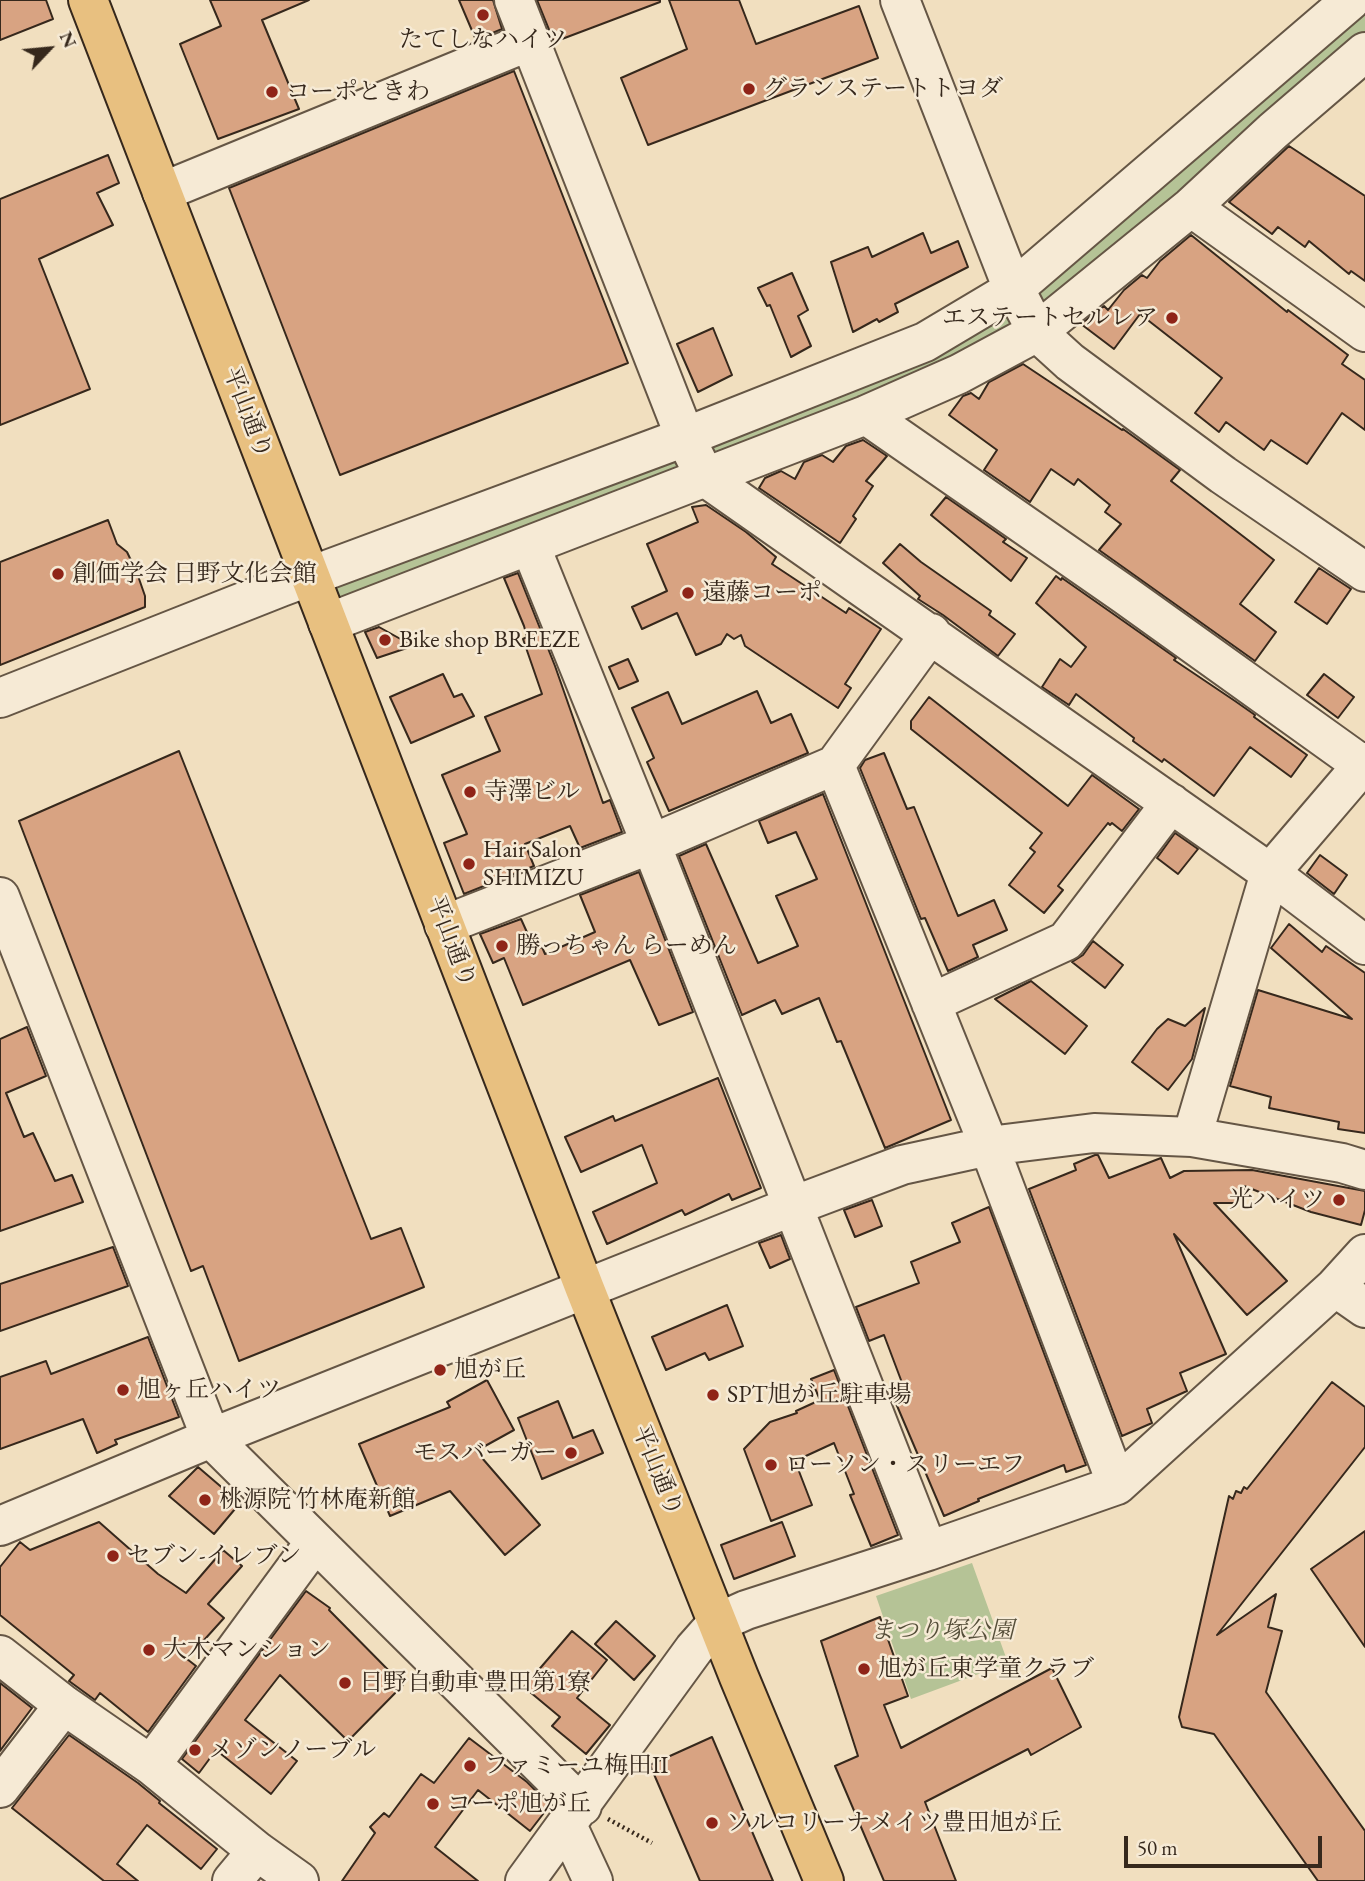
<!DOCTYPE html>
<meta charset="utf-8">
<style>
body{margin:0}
#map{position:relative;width:1365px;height:1881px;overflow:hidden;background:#f1dfbf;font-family:"EB Garamond",serif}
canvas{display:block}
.north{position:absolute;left:14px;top:14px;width:70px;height:70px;-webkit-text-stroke:5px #f6ead5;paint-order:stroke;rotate:64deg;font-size:19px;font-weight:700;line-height:28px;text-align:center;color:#36281c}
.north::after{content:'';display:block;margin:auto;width:24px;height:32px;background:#36281c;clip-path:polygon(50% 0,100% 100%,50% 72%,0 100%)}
.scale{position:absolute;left:1124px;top:1836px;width:198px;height:32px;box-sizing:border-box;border:4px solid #36281c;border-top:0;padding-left:9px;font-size:21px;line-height:24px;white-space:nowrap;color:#36281c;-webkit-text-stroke:5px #f6ead5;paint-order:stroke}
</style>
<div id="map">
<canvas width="1365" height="1881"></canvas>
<div class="north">N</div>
<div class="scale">50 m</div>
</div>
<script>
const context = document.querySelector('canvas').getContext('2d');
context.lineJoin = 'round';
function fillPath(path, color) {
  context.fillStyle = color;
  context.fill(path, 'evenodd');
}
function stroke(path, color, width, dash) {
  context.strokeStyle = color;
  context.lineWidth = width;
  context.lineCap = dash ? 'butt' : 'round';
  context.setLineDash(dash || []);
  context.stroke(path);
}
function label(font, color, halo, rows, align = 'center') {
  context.font = font + ' "EB Garamond","Noto Serif JP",serif';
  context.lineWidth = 5;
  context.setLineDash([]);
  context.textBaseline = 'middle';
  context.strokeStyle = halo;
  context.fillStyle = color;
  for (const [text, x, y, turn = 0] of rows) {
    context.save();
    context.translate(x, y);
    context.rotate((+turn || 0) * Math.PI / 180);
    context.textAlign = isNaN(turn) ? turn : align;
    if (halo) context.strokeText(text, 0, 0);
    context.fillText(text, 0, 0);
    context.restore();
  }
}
const green = new Path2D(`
 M1365,0V50L1037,332L328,623L310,577L925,342Z
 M972,1563L1008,1663L911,1699L876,1596Z`);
const building = new Path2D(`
 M0,0H46L53,19L0,40Z
 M210,0H309L262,20L299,109L218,139L180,44L221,26Z
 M459,0H493L502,29L476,40Z
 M537,0H660V2L554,42Z
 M669,0H739L756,44L859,6L878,58L648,145L621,78L687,49Z
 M514,71L628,363L340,475L229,188Z
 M1289,146L1365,196V281L1351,271L1349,274L1309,241L1305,247L1278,227L1272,234L1229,202Z
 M108,155L119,183L97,193L113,225L39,259L90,389L0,425V199Z
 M923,233L931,253L958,241L968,267L895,304L898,312L879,322L877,319L853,332L831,262L868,247L872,257Z
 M1191,235L1287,312L1288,310L1348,355L1342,364L1365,380V430L1342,413L1307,464L1271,440L1264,450L1226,422L1219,432L1195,413L1222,378L1140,314L1114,349L1081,324L1104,306L1108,310L1124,290L1142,275L1147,278L1160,261Z
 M792,273L808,310L798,316L811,346L791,357L770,305L767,306L758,288Z
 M713,328L732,375L698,392L677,344Z
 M1023,364L1122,430L1123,429L1180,470L1171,481L1274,560L1240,604L1276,632L1255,661L1099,550L1121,524L1105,512L1110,505L1078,479L1074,485L1051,469L1030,502L984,470L997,450L949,415L963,396L971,393L979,399L989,382Z
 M863,440L887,456L866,481L873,486L853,516L856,519L840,543L759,488L765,478L781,471L795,479L804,462L822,455L833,462L846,446Z
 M946,497L1006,539L1003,542L1027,558L1011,581L931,515Z
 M706,505L746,532L776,557L772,564L846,613L849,608L881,629L845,684L851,688L838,708L745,646L741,635L734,639L727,634L721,644L696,655L677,613L642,629L632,607L667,591L647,544L698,522L692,507Z
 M108,520L117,544L127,552L137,573L145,596V607L0,665V562Z
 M900,544L921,562L991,611L989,615L1015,634L998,656L943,615L918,599L920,596L883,563Z
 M1319,568L1351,589L1327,624L1295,602Z
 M518,573L555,666L603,803L610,800L622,832L580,848L570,826L525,844L534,866L464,894L444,843L467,834L442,775L500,751L485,717L542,694L523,639L527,637L524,626L504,578Z
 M1056,576L1061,580L1062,578L1112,613L1176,658L1174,660L1235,701L1255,715L1254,717L1307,755L1291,777L1250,747L1214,796L1164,759L1162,762L1133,741L1134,738L1076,694L1069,705L1042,687L1060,659L1071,667L1086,647L1036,603Z
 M379,627L413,646L377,658L365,632Z
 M628,659L638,681L619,689L609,667Z
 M443,674L454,697L462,694L474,716L411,743L390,697Z
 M1324,674L1354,697L1338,718L1307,695Z
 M757,691L771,723L791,714L808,753L669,811L647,762L654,758L632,708L668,692L682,724Z
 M929,697L1068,806L1092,775L1139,809L1122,831L1112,823L1110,825L1108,823L1058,886L1063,890L1044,913L1009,885L1035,852L1030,848L1042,833L911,729V721Z
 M179,751L371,1239L401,1228L424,1287L239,1361L203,1266L191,1271L19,821Z
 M884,753L907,809L914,807L958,916L994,900L1007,930L973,945L978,957L948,971L925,918L921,919L860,768L865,760Z
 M823,794L951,1120L885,1148L841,1041L837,1042L819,998L782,1014L775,1000L742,1015L679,856L706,844L758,963L798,946L776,896L817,879L796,832L768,843L759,821Z
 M1175,833L1198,849L1178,874L1157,858Z
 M1320,855L1347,875L1334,894L1307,873Z
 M639,872L693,1012L659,1025L630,960L523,1005L504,958L493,963L480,934L521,919L535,950L542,947L545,954L595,932L580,895Z
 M1289,924L1322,952L1326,946L1365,973V1133L1338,1129L1339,1122L1269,1108L1271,1097L1230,1086L1258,990L1352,1019L1271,948Z
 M1093,941L1123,965L1105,988L1072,962L1083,955Z
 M1031,981L1087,1026L1065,1054L995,999Z
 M1205,1008L1192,1059L1168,1090L1132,1062L1157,1029L1168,1019L1185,1026Z
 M27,1027L46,1076L6,1093L24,1137L33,1133L55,1181L72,1175L83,1202L0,1231V1039Z
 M718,1078L761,1188L732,1200L729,1194L685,1215L682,1210L607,1244L593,1212L657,1183L642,1145L581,1172L565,1137L613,1116L615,1121Z
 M1095,1155H1098L1109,1178L1161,1158L1170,1178L1184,1171L1252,1170L1365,1191V1210L1361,1225L1311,1212L1244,1186V1203H1214L1287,1281L1247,1315L1174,1234L1226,1354L1180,1373L1187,1391L1147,1409L1152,1423L1122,1436L1029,1189L1076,1170L1074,1164Z
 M872,1200L882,1226L855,1237L844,1210Z
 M989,1207L1086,1465L1066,1472L1064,1465L978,1499L979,1501L944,1516L892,1394L904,1388L884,1335L869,1341L856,1307L919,1283L911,1262L960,1242L952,1223Z
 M781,1235L790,1259L770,1268L759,1243Z
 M113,1247L128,1286L0,1331V1284Z
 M727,1305L743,1346L709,1360L705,1353L666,1370L652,1337Z
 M148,1337L179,1417L115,1440L117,1444L97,1453L83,1419L0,1449V1377L46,1361L51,1374Z
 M834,1370L898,1535L871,1546L850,1495L854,1494L834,1443L795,1461L812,1505L771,1521L744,1449L770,1422L797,1413L796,1411L820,1400L811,1379Z
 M487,1380L514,1430L476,1451L540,1525L505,1555L450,1491L390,1516L359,1444L450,1407L447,1402Z
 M1332,1382L1365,1407V1447L1217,1635L1276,1594L1268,1627L1282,1631L1266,1692L1365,1831V1881H1318L1214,1734L1182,1727L1179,1717L1229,1496L1233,1499L1236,1491L1241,1493L1244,1487L1247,1489Z
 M558,1401L573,1438L593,1430L603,1453L542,1479L518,1418Z
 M198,1467L240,1503L214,1534L169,1496Z
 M99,1522L158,1574L186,1593L223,1550L242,1566L208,1604L224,1618L187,1659L196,1666L148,1732L100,1693L95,1700L69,1681L74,1675L0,1615V1567L20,1542L30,1550Z
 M782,1522L795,1556L734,1579L721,1545Z
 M1365,1531V1647L1311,1569Z
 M306,1591L330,1608L329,1610L403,1685L348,1741L280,1675L245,1720L297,1761L271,1794L216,1750L199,1773L182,1759Z
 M880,1617L908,1696L884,1705L901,1748L1052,1668L1081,1727L1031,1755L1028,1749L925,1802L956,1881H884L835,1766L858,1756L821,1641Z
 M616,1621L655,1656L634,1680L595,1644Z
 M572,1631L607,1660L577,1698L610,1725L586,1754L552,1726L560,1717L524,1687Z
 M0,1683L32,1708L0,1751Z
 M69,1735L138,1783L160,1801L159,1803L217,1849L201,1869L147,1825L117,1864L138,1881H104L12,1808Z
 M712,1737L773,1881H700L650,1765Z
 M469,1738L527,1782L550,1805L530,1831L478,1790L435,1847L478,1881H342L375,1833L370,1827L384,1813L389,1817L421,1774L434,1783Z`);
const path = new Path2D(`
 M608,1819L652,1843`);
const minor = new Path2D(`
 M514,0L685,437L705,477L1270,873L1365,945
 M900,0L1007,274L1037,332L1070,362L1223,475L1365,572
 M162,192L530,41
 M1191,207L1365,332
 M866,415L1125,595L1365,767
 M530,545L651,844L928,1551
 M328,623L866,415L959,374L1037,332L1191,207L1273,131L1365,52
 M0,698L281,587L685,437L925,342L1014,289L1351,0
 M835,765L989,1146L1117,1485
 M0,897L211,1438L582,1806
 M444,925L651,844L835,765L931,633
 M931,1003L1066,941L1171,803
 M1192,1137L1270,873L1365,762
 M1335,1287L1365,1308
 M0,1526L211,1438L793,1206L902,1165L989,1146L1094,1133L1192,1137L1342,1163L1365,1170
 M0,1655L64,1705L151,1765L257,1851L299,1881
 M151,1765L315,1542
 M0,1788L64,1705
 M567,1825L593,1881
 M232,1881L257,1851
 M525,1881L694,1649L717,1623L746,1610L928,1551L1117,1485L1335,1287L1365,1254`);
const major = new Path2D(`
 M88,0L585,1289L739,1677L824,1881`);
const markers = [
 [483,15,7,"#8f2418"],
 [749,89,7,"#8f2418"],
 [272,92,7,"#8f2418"],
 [1172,318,7,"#8f2418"],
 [58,574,7,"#8f2418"],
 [688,593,7,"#8f2418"],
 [385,640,7,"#8f2418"],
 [470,792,7,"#8f2418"],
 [469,864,7,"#8f2418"],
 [502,946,7,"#8f2418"],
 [1339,1200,7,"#8f2418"],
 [440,1370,7,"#8f2418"],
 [123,1390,7,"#8f2418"],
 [713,1395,7,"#8f2418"],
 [571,1453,7,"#8f2418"],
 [771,1465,7,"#8f2418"],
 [205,1500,7,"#8f2418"],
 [113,1556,7,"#8f2418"],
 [149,1650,7,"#8f2418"],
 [864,1669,7,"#8f2418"],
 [345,1683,7,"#8f2418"],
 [195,1750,7,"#8f2418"],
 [470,1766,7,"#8f2418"],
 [433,1804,7,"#8f2418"],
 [712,1823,7,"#8f2418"]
];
const poiNames = [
 ["たてしなハイツ",483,40,"center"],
 ["グランステートトヨダ",763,89],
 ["コーポときわ",286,92],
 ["エステートセルレア",1158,318,"right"],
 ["創価学会 日野文化会館",72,574],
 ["遠藤コーポ",702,593],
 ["Bike shop BREEZE",399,640],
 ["寺澤ビル",484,792],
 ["Hair Salon",483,850],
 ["SHIMIZU",483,878],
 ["勝っちゃん らーめん",516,946],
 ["光ハイツ",1325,1200,"right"],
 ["旭が丘",454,1370],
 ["旭ヶ丘ハイツ",137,1390],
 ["SPT旭が丘駐車場",727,1395],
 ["モスバーガー",557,1453,"right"],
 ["ローソン・スリーエフ",785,1465],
 ["桃源院 竹林庵新館",219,1500],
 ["セブン-イレブン",127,1556],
 ["大木マンション",163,1650],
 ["旭が丘東学童クラブ",878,1669],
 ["日野自動車 豊田第1寮",359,1683],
 ["メゾンノーブル",209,1750],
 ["ファミーユ梅田II",484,1766],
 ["コーポ旭が丘",447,1804],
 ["ソルコリーナメイツ豊田旭が丘",726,1823]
];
const streetNames = [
 ["平山通り",247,413,69],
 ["平山通り",451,942,69],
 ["平山通り",657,1471,68]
];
const parkNames = [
 ["まつり塚公園",942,1631]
];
fillPath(green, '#b5c396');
fillPath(building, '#d8a382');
stroke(building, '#36281c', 2);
stroke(minor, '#655645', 42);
stroke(major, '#36281c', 42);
stroke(path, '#36281c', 4.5, [2, 3.5]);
stroke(minor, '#f6ead5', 38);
stroke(major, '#e8c080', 38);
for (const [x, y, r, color] of markers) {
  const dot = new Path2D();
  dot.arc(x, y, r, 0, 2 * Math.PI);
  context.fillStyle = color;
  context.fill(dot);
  stroke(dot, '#f6ead5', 2.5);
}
label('24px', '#36281c', '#f6ead5', poiNames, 'left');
label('24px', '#36281c', '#f6ead5', streetNames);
label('italic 24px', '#564f3a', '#f6ead5', parkNames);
</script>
